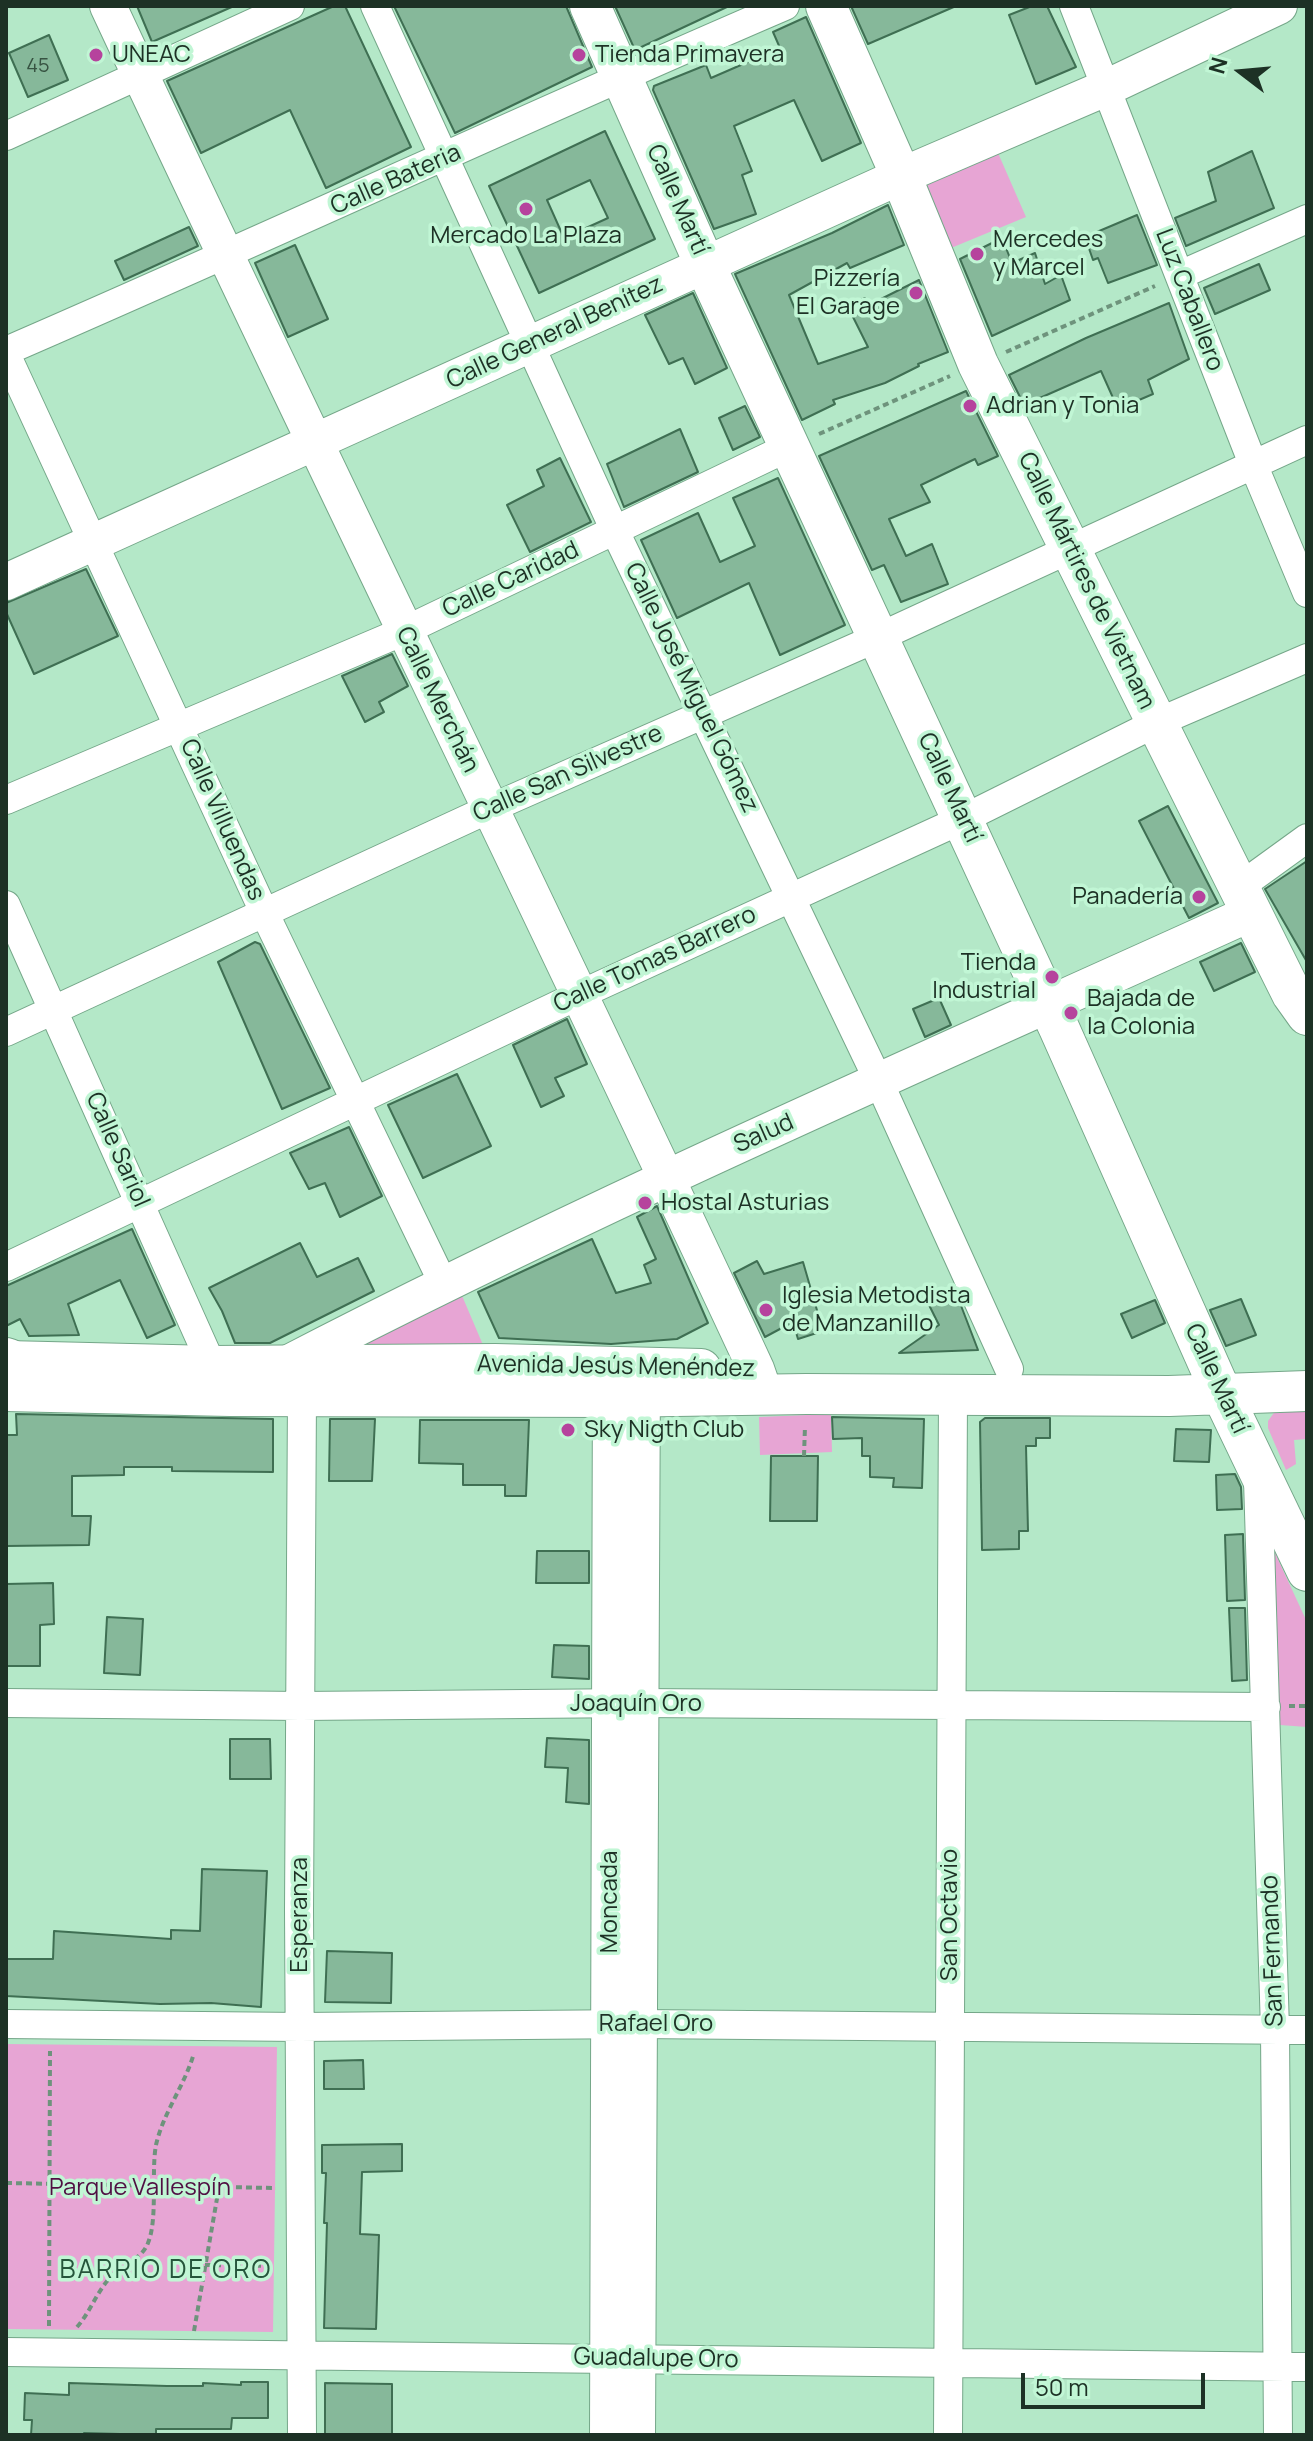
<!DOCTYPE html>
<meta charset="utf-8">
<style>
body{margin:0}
#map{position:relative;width:1313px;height:2441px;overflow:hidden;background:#b4e8c8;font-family:Manrope,sans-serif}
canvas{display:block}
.frame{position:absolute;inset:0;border:8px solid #1d3125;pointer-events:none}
.north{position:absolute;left:1201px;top:32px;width:80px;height:80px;-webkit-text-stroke:6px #c1f6d5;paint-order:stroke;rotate:286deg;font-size:22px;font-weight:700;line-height:32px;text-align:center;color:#1d3125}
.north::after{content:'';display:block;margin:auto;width:28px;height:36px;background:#1d3125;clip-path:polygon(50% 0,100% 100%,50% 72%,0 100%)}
.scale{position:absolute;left:1021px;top:2373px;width:184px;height:36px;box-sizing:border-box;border:4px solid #1d3125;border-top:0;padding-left:10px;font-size:24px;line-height:28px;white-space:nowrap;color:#1d3125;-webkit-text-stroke:6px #c1f6d5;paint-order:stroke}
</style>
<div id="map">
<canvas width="1313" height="2441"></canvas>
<div class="frame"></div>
<div class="north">N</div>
<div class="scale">50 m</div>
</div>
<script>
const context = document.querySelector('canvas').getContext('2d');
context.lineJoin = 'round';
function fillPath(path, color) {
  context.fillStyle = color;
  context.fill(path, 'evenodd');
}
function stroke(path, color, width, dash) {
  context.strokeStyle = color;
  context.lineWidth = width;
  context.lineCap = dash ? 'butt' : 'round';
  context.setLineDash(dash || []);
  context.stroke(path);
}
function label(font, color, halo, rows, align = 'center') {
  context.font = font + ' Manrope,sans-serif';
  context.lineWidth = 7;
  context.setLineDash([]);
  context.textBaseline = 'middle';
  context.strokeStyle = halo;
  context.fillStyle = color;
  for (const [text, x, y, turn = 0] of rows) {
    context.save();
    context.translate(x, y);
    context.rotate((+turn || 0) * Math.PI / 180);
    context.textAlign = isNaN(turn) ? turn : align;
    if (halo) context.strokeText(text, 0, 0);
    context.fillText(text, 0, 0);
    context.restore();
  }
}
const green = new Path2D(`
 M998,153L1026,217L951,248L926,185Z
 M460,1291L483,1345L366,1348L363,1336Z
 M1276,1410H1307V1439L1294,1440L1296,1464L1286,1470L1268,1428V1421Z
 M831,1414L832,1452L760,1455L759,1417Z
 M1270,1542L1307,1622V1727L1280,1725Z
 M6,2044L277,2047L273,2332L6,2329Z`);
const building = new Path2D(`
 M137,6H234L152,42Z
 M334,6H345L411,147L326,188L290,110L201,153L167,81Z
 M394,6H566L592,67L455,133Z
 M615,6H729L635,50Z
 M851,6H956L868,44Z
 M1032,6H1047L1076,67L1036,84L1009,15Z
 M806,17L861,143L822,161L794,100L734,126L752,171L742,175L756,214L714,229L653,90L654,86L706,65L711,78L780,48L773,32Z
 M49,35L68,80L28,97L9,53Z
 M605,131L655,239L539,293L489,186ZM590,180L608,218L564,238L547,200Z
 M1252,151L1274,208L1186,246L1175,218L1216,201L1208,172Z
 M888,205L904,245L850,268L847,263L789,295L818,364L868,347L848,307L865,298L869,305L919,280L948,352L918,364L919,366L885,383L833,400L835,404L802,420L735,274L832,233Z
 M1137,215L1157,265L1108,283L1098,258L1093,260L1085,237Z
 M189,227L198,246L124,280L115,261Z
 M1002,238L1012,263L1035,253L1045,284L1061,275L1070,300L992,336L960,259Z
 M295,245L328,319L288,337L255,263Z
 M1259,264L1270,290L1215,314L1204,288Z
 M693,293L727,368L695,384L683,358L669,364L645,315Z
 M1169,303L1189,359L1148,380L1153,394L1118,409L1101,371L1024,405L1009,375L1086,338Z
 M966,391L998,456L978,465L975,459L921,485L930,502L889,519L906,556L932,544L948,584L901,602L884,565L872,570L819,456Z
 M745,406L760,437L733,450L719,418Z
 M680,429L698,472L624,507L607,464Z
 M560,458L591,522L530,552L507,505L544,486L537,470Z
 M778,478L845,625L780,655L749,583L677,618L641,540L698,513L720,562L755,546L733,498Z
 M86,569L118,636L34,674L6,612V603Z
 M392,654L408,686L379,702L384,712L365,722L342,676Z
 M1168,806L1218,903L1189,918L1139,821Z
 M1307,861V962L1265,889Z
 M255,942L260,944L330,1088L282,1109L218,962Z
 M1241,943L1255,972L1214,991L1200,962Z
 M939,998L951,1025L925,1037L913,1009Z
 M567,1019L587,1064L555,1078L564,1096L541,1107L513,1045Z
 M457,1074L491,1146L423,1178L388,1105Z
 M349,1127L382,1196L340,1217L325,1183L309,1189L290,1153Z
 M657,1206L708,1323L677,1339L611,1344L499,1338L478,1292L592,1239L616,1293L651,1283L644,1265L656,1259L637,1217Z
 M132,1229L175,1325L147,1338L120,1280L68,1304L79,1335L29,1336L20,1319L6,1326V1286Z
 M300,1243L317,1277L358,1258L374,1291L270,1343H235L222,1311L209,1288Z
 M757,1261L764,1274L803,1262L823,1331L798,1339L793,1322L765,1337L734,1273Z
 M955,1290L978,1350L899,1353L939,1325L928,1303Z
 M1241,1299L1256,1335L1226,1346L1210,1310Z
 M1155,1300L1165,1323L1132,1338L1121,1314Z
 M16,1414L273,1419V1472L172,1471V1467H124V1475L72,1476V1516H91L89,1545L6,1546V1435H17Z
 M832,1417L924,1419L922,1488L893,1487L894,1478L870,1477V1456H862V1438L833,1439Z
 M985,1418H1050V1438H1036V1446H1026L1028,1531H1019V1549L982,1550L980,1422Z
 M330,1419H375L372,1481H329Z
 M420,1420H529L526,1496H505V1485H463V1464L419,1463Z
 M1176,1429L1211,1430L1209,1462L1174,1461Z
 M771,1456H818L817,1521H770Z
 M1235,1474L1241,1487L1242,1509L1217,1510L1216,1475Z
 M1243,1534L1245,1600L1227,1601L1225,1535Z
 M537,1551H589V1583H536Z
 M53,1583L54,1624L40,1625V1666H6V1584Z
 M1229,1608H1245L1247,1680L1232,1681Z
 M107,1617L143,1619L140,1675L104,1673Z
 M554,1645L589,1646V1679L552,1677Z
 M547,1738L589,1740V1804L566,1802L568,1768L545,1767Z
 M230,1739H270L271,1779H230Z
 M202,1869L267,1871L261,2007L211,2003L160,2004L6,1996V1959H53L54,1931L171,1939V1930L200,1931Z
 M327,1951L392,1953L391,2003L325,2002Z
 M363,2060L364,2089H324V2061Z
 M402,2144V2171L362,2172L360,2234L379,2235L376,2329L324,2328L327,2223H324L326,2173H322V2145Z
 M241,2382H268V2418H232L231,2429H156V2435L84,2433V2435H31L32,2420H24L25,2393L69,2395V2383L167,2386H203V2383L241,2385Z
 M325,2383L392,2384V2435H325Z`);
const path = new Path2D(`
 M1006,352L1155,286
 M819,434L950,376
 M804,1456L805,1426
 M1289,1706H1307
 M6,2183L276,2188
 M205,2265L274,2266
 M49,2326L50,2051
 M77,2327C92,2310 98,2287 116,2272C128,2262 142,2258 148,2243C158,2219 151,2172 156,2145C163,2113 185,2085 194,2053
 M194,2331L219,2187`);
const minor = new Path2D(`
 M375,6L615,531L879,1082L1009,1369
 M1074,6L1253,464L1307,593
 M6,136L290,6
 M1180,275L1307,219
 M6,351C267,238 524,118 785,6
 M6,354L264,912L443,1283
 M6,800L404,631L791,446
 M1238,888L1307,838
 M6,905L218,1379
 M6,1032L489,809L879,637L1307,440
 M6,1267L579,995L963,819L1156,723L1307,658
 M1258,1480L1275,2030L1278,2435
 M6,1703L301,1706L638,1703L1266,1707
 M6,2024L300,2027L638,2024L1307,2030
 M6,2352L1307,2367
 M302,2435L299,1910L302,1395
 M948,2435L953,1395`);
const tertiary = new Path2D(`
 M108,6C321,462 544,913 756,1369L765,1395
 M6,582L901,176L1108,87L1279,6
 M283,1366C599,1202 927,1060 1251,913
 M608,2435L611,1369
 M637,2435L642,1369`);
const secondary = new Path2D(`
 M590,6L705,265L1059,1028L1221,1392L1307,1571
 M826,6L901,176L978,364L1292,994L1307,1015
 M6,1361L213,1366L495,1364L701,1369
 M6,1391L230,1396L611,1397L806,1394L1169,1396L1307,1391`);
const primary = new Path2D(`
 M6,1360L9,1361`);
const markers = [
 [96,55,8,"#b6439d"],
 [579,55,8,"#b6439d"],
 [526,209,8,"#b6439d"],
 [977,254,8,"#b6439d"],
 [916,293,8,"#b6439d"],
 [970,406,8,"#b6439d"],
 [1199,897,8,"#b6439d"],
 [1052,977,8,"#b6439d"],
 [1071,1013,8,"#b6439d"],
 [645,1203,8,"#b6439d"],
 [766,1310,8,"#b6439d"],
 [568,1430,8,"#b6439d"]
];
const numberNames = [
 ["45",38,66]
];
const poiNames = [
 ["UNEAC",112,55],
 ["Tienda Primavera",595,55],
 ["Mercado La Plaza",526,236,"center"],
 ["Mercedes",993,240],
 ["y Marcel",993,268],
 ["Pizzería",900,279,"right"],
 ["El Garage",900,307,"right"],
 ["Adrian y Tonia",986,406],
 ["Panadería",1183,897,"right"],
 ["Tienda",1036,963,"right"],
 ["Industrial",1036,991,"right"],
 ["Bajada de",1087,999],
 ["la Colonia",1087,1027],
 ["Hostal Asturias",661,1203],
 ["Iglesia Metodista",782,1296],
 ["de Manzanillo",782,1324],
 ["Sky Nigth Club",584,1430]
];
const streetNames = [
 ["Calle Bateria",396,180,-24],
 ["Calle Martí",677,200,66],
 ["Luz Caballero",1189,300,69],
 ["Calle General Benítez",555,333,-25],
 ["Calle Caridad",511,580,-25],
 ["Calle Mártires de Vietnam",1086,581,64],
 ["Calle José Miguel Gómez",691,688,64],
 ["Calle Merchán",437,700,64],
 ["Calle San Silvestre",568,774,-24],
 ["Calle Martí",949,788,65],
 ["Calle Villuendas",222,820,66],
 ["Calle Tomas Barrero",655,960,-25],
 ["Salud",764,1134,-24],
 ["Calle Sariol",117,1150,66],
 ["Avenida Jesús Menéndez",616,1367,1],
 ["Calle Martí",1216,1379,65],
 ["Joaquín Oro",636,1704],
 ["Moncada",610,1902,-90],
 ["Esperanza",300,1915,-90],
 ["San Octavio",950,1915,-90],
 ["San Fernando",1273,1951,-92],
 ["Rafael Oro",656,2024],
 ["Guadalupe Oro",656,2359,1]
];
const parkNames = [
 ["Parque Vallespín",140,2188]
];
const neighbourhoodNames = [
 ["BARRIO DE ORO",166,2271]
];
fillPath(green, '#e7a5d4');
fillPath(building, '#86b89a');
stroke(building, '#3f6f53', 2);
stroke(minor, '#75a789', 30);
stroke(tertiary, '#75a789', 38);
stroke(secondary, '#75a789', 42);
stroke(primary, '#75a789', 46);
stroke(path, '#6e937c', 4, [6, 4]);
stroke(minor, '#fff', 28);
stroke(tertiary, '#fff', 36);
stroke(secondary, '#fff', 40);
stroke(primary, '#fff', 44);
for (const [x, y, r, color] of markers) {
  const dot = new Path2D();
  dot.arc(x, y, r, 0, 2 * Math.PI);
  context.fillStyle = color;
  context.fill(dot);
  stroke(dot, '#c1f6d5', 3);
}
label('20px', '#375342', null, numberNames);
label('24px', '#1d3125', '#c1f6d5', poiNames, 'left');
label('24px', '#1d3125', '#c1f6d5', streetNames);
label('24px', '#500f43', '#c1f6d5', parkNames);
context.letterSpacing = '2px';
label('26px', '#25563b', '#c1f6d5', neighbourhoodNames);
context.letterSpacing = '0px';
</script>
